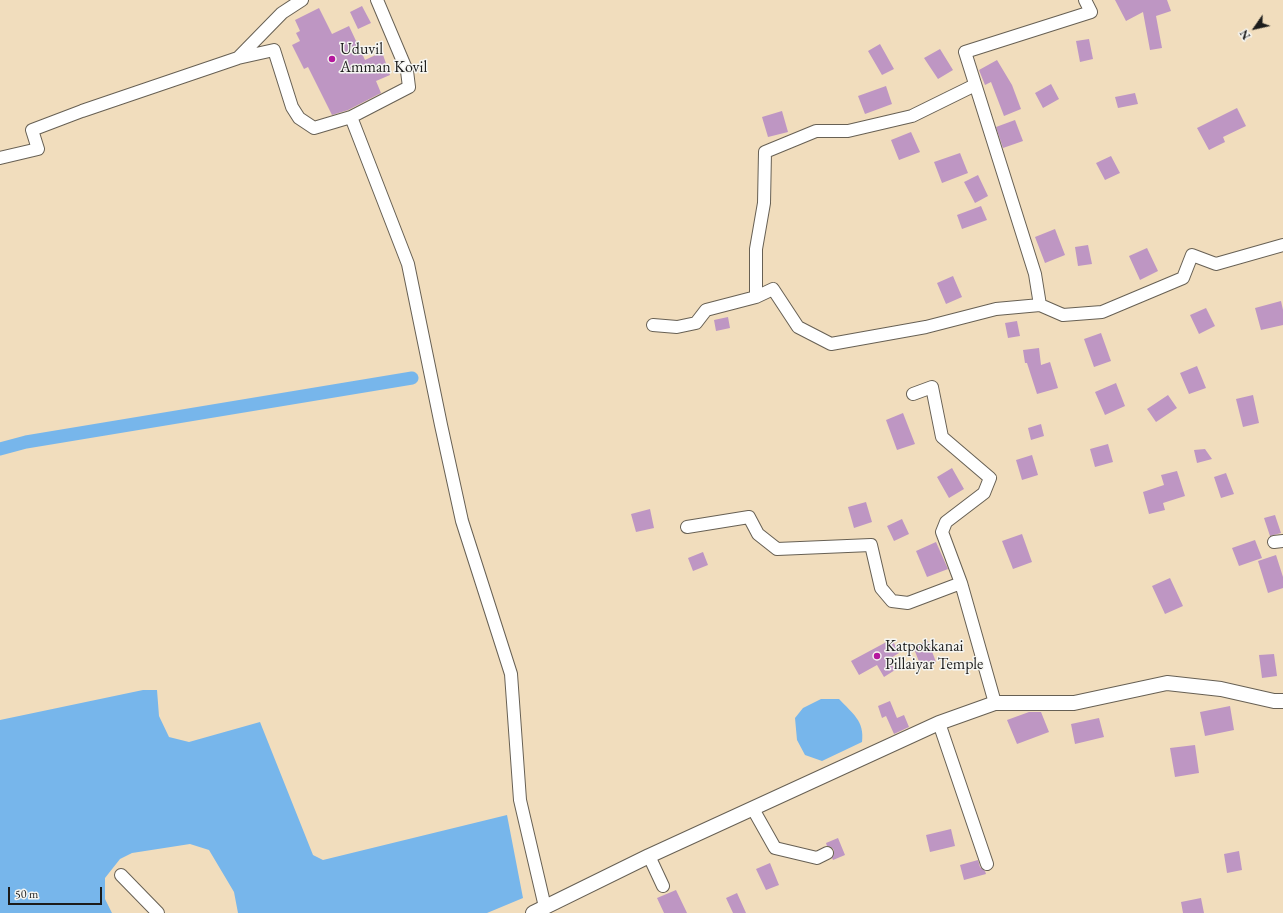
<!DOCTYPE html>
<style>
body{margin:0}
#map{position:relative;width:1283px;height:913px;overflow:hidden;background:#f1ddbd;font-family:"EB Garamond",serif}
canvas{display:block}
.north{position:absolute;left:1235px;top:8px;width:40px;height:40px;-webkit-text-stroke:3px #f6f6f2;paint-order:stroke;rotate:236deg;font-size:11px;font-weight:700;line-height:16px;text-align:center;color:#1c1c1c}
.north::after{content:'';display:block;margin:auto;width:14px;height:18px;background:#1c1c1c;clip-path:polygon(50% 0,100% 100%,50% 72%,0 100%)}
.scale{position:absolute;left:8px;top:887px;width:94px;height:18px;box-sizing:border-box;border:2px solid #1c1c1c;border-top:0;padding-left:5px;font-size:12px;line-height:14px;white-space:nowrap;color:#1c1c1c;-webkit-text-stroke:3px #f6f6f2;paint-order:stroke}
</style>
<div id="map">
<canvas width="1283" height="913"></canvas>
<div class="north">N</div>
<div class="scale">50 m</div>
</div>
<script>
const context = document.querySelector('canvas').getContext('2d');
context.lineJoin = 'round';
function fillPath(path, color) {
  context.fillStyle = color;
  context.fill(path, 'evenodd');
}
function stroke(path, color, width, dash) {
  context.strokeStyle = color;
  context.lineWidth = width;
  context.lineCap = dash ? 'butt' : 'round';
  context.setLineDash(dash || []);
  context.stroke(path);
}
function label(font, color, halo, rows, align = 'center') {
  context.font = font + ' "EB Garamond",serif';
  context.lineWidth = 3;
  context.setLineDash([]);
  context.textBaseline = 'middle';
  context.strokeStyle = halo;
  context.fillStyle = color;
  for (const [text, x, y, turn = 0] of rows) {
    context.save();
    context.translate(x, y);
    context.rotate((+turn || 0) * Math.PI / 180);
    context.textAlign = isNaN(turn) ? turn : align;
    if (halo) context.strokeText(text, 0, 0);
    context.fillText(text, 0, 0);
    context.restore();
  }
}
const water = new Path2D(`
 M143,690H157L159,716L169,737L189,742L260,722L313,855L323,860L507,815L523,898L487,913H238L234,892L209,850L190,844L132,853L120,859L105,878V899L112,913H0V720Z
 M821,699H839C852,713 865,721 862,742L822,761L805,755L797,740L795,718L803,708Z`);
const canal = new Path2D(`
 M0,449L26,442L412,378`);
const building = new Path2D(`
 M1115,0H1167L1171,11L1156,16L1162,48L1150,50L1143,12L1126,21Z
 M362,6L371,23L358,29L350,12Z
 M319,8L332,34L349,26L365,60L382,52L390,75L376,81L381,93L348,110L332,115L308,67L304,69L292,45L300,41L296,33L300,31L295,20Z
 M1089,39L1093,59L1080,62L1076,41Z
 M880,44L894,69L882,75L868,51Z
 M940,49L953,70L938,79L924,58Z
 M997,60L1012,85L1021,109L1004,116L991,82L985,85L979,70Z
 M1051,84L1059,99L1043,108L1035,93Z
 M886,86L892,104L865,114L858,96Z
 M1135,93L1138,104L1118,108L1115,97Z
 M1237,108L1246,126L1223,137L1225,142L1209,150L1197,128Z
 M782,111L788,132L768,137L762,117Z
 M1015,120L1023,141L1003,148L996,127Z
 M911,132L920,152L899,160L891,140Z
 M960,153L968,173L942,183L934,162Z
 M1111,156L1120,173L1105,180L1096,163Z
 M978,175L988,196L975,203L964,182Z
 M981,206L987,220L962,229L957,215Z
 M1055,229L1065,255L1045,263L1035,237Z
 M1088,245L1092,264L1078,266L1075,247Z
 M1147,248L1158,271L1140,280L1129,256Z
 M953,276L962,297L946,304L937,283Z
 M1281,301L1283,310V325L1261,330L1255,308Z
 M1206,308L1215,326L1199,334L1190,315Z
 M728,317L730,328L716,331L714,320Z
 M1017,321L1020,336L1008,338L1005,323Z
 M1101,333L1111,361L1094,367L1084,339Z
 M1039,348L1041,365L1050,362L1058,388L1037,394L1027,363H1025L1023,350Z
 M1197,366L1206,388L1189,394L1180,373Z
 M1116,383L1125,406L1105,415L1095,392Z
 M1168,395L1177,408L1156,422L1147,409Z
 M1253,395L1259,423L1243,427L1236,399Z
 M903,413L915,444L897,450L886,420Z
 M1041,424L1044,436L1031,440L1028,428Z
 M1108,444L1113,462L1095,467L1090,449Z
 M1205,449L1212,459L1197,463L1194,450Z
 M1032,455L1038,475L1022,480L1016,460Z
 M952,468L964,489L949,498L937,477Z
 M1177,471L1185,496L1163,503L1165,510L1149,514L1143,492L1164,485L1161,475Z
 M1226,473L1234,494L1221,498L1214,477Z
 M866,502L872,522L854,528L848,507Z
 M650,509L654,528L636,532L631,514Z
 M1275,515L1281,533L1270,536L1264,518Z
 M902,519L909,534L894,541L887,526Z
 M1022,534L1032,562L1013,569L1002,541Z
 M1255,540L1262,558L1239,566L1232,548Z
 M936,542L948,569L927,577L916,551Z
 M703,552L708,565L693,571L688,558Z
 M1276,555L1283,577V588L1268,593L1258,561Z
 M1170,578L1183,606L1165,614L1152,586Z
 M892,639L899,653L889,659L895,670L884,677L877,665L859,675L851,661Z
 M928,641L936,662L921,667L913,646Z
 M1274,654L1277,676L1262,678L1259,655Z
 M890,701L897,718L904,715L909,727L894,734L886,716L882,718L878,706Z
 M1230,706L1234,730L1205,736L1200,712Z
 M1029,712H1041L1049,732L1017,744L1007,720Z
 M1099,718L1104,737L1075,744L1071,724Z
 M1195,745L1199,773L1175,777L1170,748Z
 M951,829L955,846L930,852L926,835Z
 M838,838L845,855L833,860L832,858L834,854V850L831,847L827,846L826,843Z
 M1239,851L1242,870L1227,873L1224,854Z
 M978,860L980,867L985,871L986,874L964,880L960,865Z
 M770,863L779,885L766,890L756,869Z
 M676,890L687,913H664L657,898Z
 M737,893L746,913H733L726,898Z
 M1201,898L1204,913H1183L1181,902Z`);
const minor = new Path2D(`
 M302,0L282,13L238,58L274,50L292,107L299,118L314,128L351,117
 M377,0L407,71L409,87L351,117L408,264L441,425L462,521L511,674L520,800L545,907
 M1085,0L1091,12L965,52L1035,274L1040,305L1063,315L1102,312L1183,278L1192,255L1216,264L1283,245
 M0,158L38,149L32,130L82,111L238,58
 M756,297V249L764,203L765,152L816,131H848L912,116L975,85
 M653,325L677,327L696,323L706,310L756,297L773,289L798,327L831,344L926,327L996,309L1040,305
 M913,394L932,387L942,437L990,478L984,493L946,522L942,532L961,583
 M687,527L749,517L758,534L777,549L871,545L881,588L892,601L908,603L961,583L995,703
 M1274,542L1283,541
 M939,723L987,864
 M753,809L775,848L817,858L827,853
 M649,856L663,886
 M121,875L158,913`);
const tertiary = new Path2D(`
 M533,913L649,856L939,723L995,703H1074L1167,683L1221,689L1274,701H1283`);
const markers = [
 [332,59,4,"#b5179e"],
 [877,656,4,"#b5179e"]
];
const poiNames = [
 ["Uduvil",340,50],
 ["Amman Kovil",340,68],
 ["Katpokkanai",885,647],
 ["Pillaiyar Temple",885,665]
];
fillPath(water, '#77b6eb');
stroke(canal, '#77b6eb', 13);
fillPath(building, '#be96c3');
stroke(minor, '#676054', 14);
stroke(tertiary, '#676054', 16);
stroke(minor, '#fff', 12);
stroke(tertiary, '#fff', 14);
for (const [x, y, r, color] of markers) {
  const dot = new Path2D();
  dot.arc(x, y, r, 0, 2 * Math.PI);
  context.fillStyle = color;
  context.fill(dot);
  stroke(dot, '#f6f6f2', 1.5);
}
label('16px', '#1c1c1c', '#f6f6f2', poiNames, 'left');
</script>
